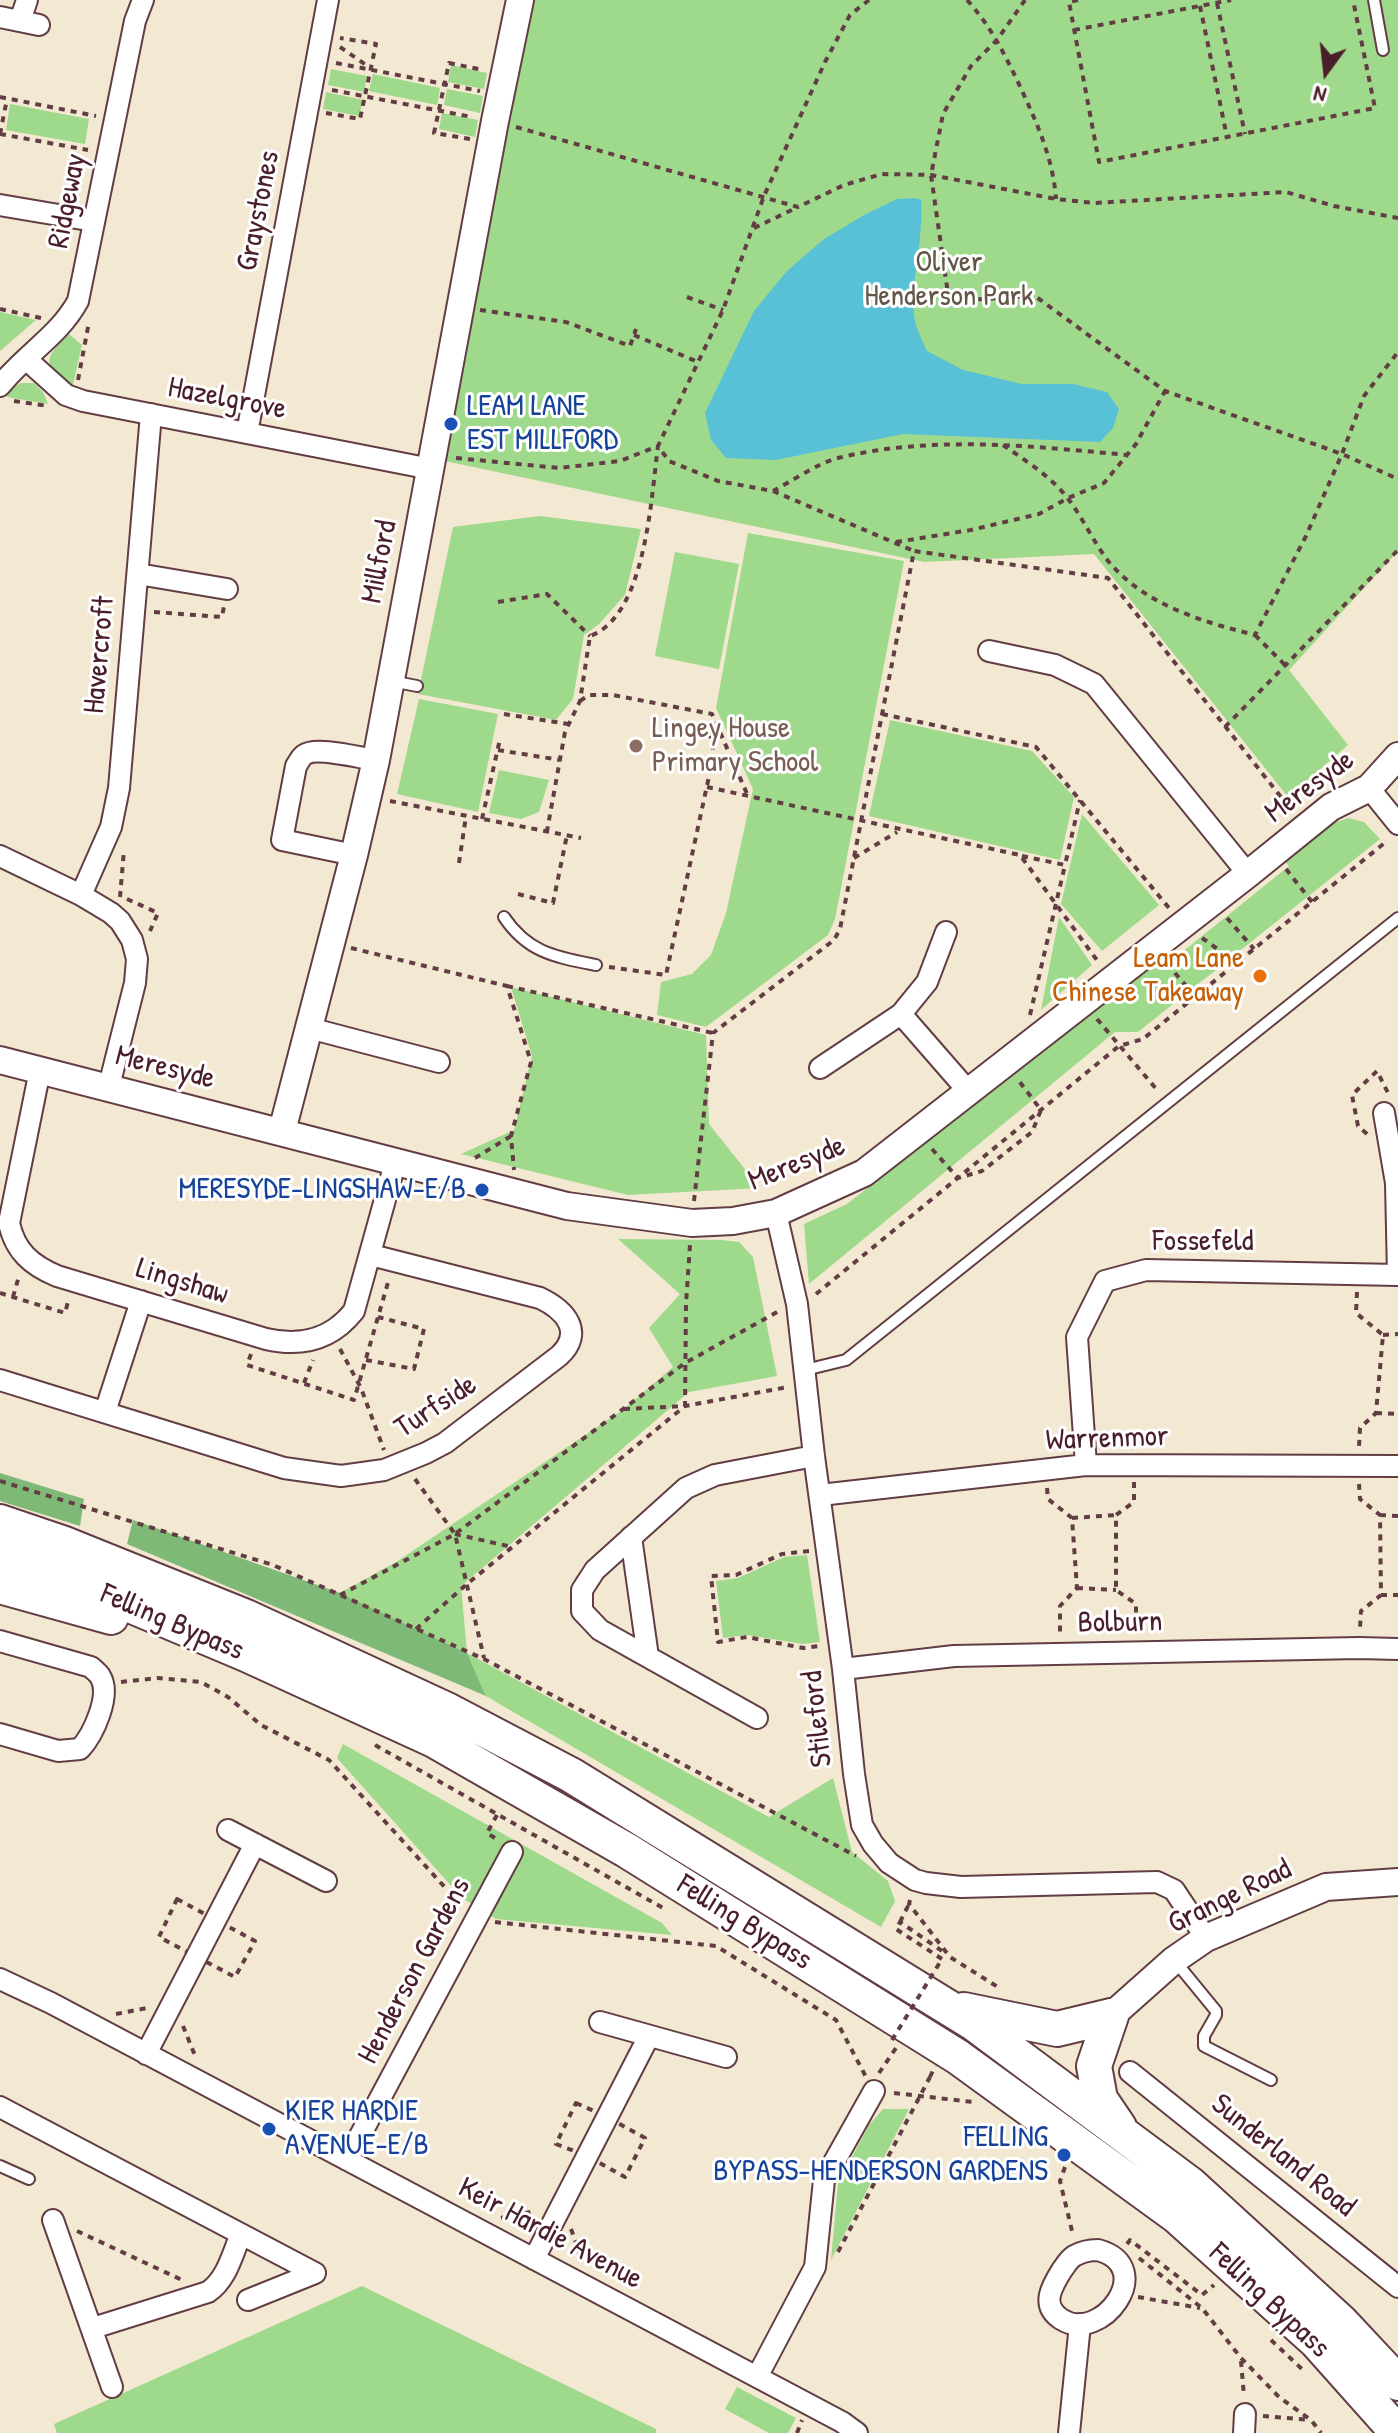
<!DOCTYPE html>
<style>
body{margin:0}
#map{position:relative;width:1398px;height:2433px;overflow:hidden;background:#f3e8d2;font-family:"Patrick Hand",sans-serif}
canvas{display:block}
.north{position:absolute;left:1286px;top:32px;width:80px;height:80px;-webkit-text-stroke:6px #fff;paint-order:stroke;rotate:195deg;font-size:22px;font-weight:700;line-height:32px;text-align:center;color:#4a1f2b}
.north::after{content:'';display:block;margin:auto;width:28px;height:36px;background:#4a1f2b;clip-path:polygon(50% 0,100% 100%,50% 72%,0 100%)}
</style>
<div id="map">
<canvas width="1398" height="2433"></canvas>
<div class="north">N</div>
</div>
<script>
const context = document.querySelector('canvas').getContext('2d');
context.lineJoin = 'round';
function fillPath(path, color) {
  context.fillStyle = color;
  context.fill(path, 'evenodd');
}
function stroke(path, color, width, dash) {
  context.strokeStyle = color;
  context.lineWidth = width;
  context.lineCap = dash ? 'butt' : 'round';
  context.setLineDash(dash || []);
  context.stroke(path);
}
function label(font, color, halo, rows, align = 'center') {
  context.font = font + ' "Patrick Hand",sans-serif';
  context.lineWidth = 6;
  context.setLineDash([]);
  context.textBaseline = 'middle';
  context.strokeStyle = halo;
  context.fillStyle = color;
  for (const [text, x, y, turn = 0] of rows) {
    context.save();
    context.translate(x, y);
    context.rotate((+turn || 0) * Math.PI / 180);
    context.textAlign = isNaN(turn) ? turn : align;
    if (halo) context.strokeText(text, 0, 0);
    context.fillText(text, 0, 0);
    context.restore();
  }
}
const green = new Path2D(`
 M531,0H1398V551L1289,670L1348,745L1288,797L1094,554L924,562L445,461Z
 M451,65L487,73L484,89L448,82Z
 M331,69L367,76L364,92L328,85Z
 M373,74L440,88L437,105L369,91Z
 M447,89L483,96L480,113L444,105Z
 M326,92L363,100L359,116L323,109Z
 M10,104L89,119L85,144L6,130Z
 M442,113L478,120L475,137L439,129Z
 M0,312L36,320L0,351Z
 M69,334L82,345L72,389C46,364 39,362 69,334Z
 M21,383H34L43,392L48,404L7,397L14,387Z
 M540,516L641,529L625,595L598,625L584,635L573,699L556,720L418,694L453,527Z
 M748,533L904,561L835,919L828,935L706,1027L657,1015L661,982L692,974L711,955L726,913L753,789L716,708Z
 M675,552L739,564L719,669L655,656Z
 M419,699L498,714L478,812L397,794Z
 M890,720L1032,751L1074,797L1060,860L869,816Z
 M499,770L549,780L539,812L521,819L489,813Z
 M1082,814L1159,905L1102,951L1061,904Z
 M1348,818L1364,822L1380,839L1138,1032H1115L809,1284L804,1224L847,1204L1164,955L1171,961L1289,866L1284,860L1329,825Z
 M1059,917L1092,965L1041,1010Z
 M511,987L706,1035L709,1124L760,1188L628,1195L461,1154L514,1130L532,1056Z
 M618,1239L722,1240L739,1242L753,1257L777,1376L689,1392L461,1586L467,1653L769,1817L833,1778L852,1852L888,1881L895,1901L881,1927L486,1696L467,1653L340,1593L396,1562L624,1409L673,1367L649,1328L680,1294Z
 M807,1555L820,1642L803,1644L747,1635L723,1638L716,1581L738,1578L784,1557Z
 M343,1744L662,1923L672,1935L496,1919L462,1898L337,1758Z
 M883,2109H909L831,2260L838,2183L869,2125Z
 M362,2286L656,2429V2433H57L54,2424Z
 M737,2387L796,2418L788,2433H769L725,2409Z`);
const forest = new Path2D(`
 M0,1473L84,1499L80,1526L0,1501Z
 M133,1520L340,1593L467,1653L486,1696L127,1544Z`);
const water = new Path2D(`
 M915,198L921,200C924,239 911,277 914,315C915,327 922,340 927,351L963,370L1022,384H1073L1107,392L1119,409L1113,428L1100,442L903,434L776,460L726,458L711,440L705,413L754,311L787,271L824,239L866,214L897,199Z`);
const path = new Path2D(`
 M869,0L850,15L825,62L764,196L723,310L658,446L669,461L718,481L773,491L914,551
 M967,0C989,24 1003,51 1017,80C1035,119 1053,156 1056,199
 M1025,0L997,40L971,66L943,114L931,175L949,301L1035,296L1165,391L1342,454L1398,479
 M1078,0L1069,2L1099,162L1375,108L1353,0
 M1217,3L1245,134
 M1200,6L1227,137
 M1074,30L1231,0
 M340,47L369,67
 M336,63L480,91
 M332,90L472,117
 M0,97L96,116
 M326,113L360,119L376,44L340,38
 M516,127L798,207L844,185L882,174L931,175L1056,199L1094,203L1286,192L1334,206L1398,218
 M0,134L88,150
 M0,134L7,99
 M470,139L434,133L449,63L483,70
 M754,228L796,208
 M687,297L723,310
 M0,309L41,318
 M480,310L566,322L630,346L636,329
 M634,335L698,362
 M78,380L89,322
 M14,401L48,406
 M1003,445C1026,461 1052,477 1069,500C1084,520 1094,543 1109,562C1145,605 1203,622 1255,635L1306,536L1342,454L1364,396L1398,352
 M456,458L559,468L620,461L658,446C651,498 646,616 590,636L580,701L565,732L547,831
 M773,491C792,481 818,463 838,458C932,435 1032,446 1127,455
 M896,542L971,530L1039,514L1068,498L1104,483L1136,444L1165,391
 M498,602L547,594L590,636
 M154,612L222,617L224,606
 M1255,635L1285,665
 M580,701L589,695H613L712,714L748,796
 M504,714L568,724
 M882,714L1036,747L1169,908
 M1225,727L1398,550
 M498,750L560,760
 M707,787L1020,855L1099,963
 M390,801L581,838
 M482,819L500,739
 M1022,856L1065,865L1080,800
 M854,858L897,832
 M459,863L466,816
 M1286,869L1312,902
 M518,894L553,903L567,835
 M120,897L124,850
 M127,899L158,913L150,931
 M1227,918L1254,949
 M1202,938L1237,963
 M351,948L507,986L531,1062L511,1136L514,1170
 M1167,964L1195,996
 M609,967L666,975L713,758V743L708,731L712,714
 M507,986L713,1033
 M1030,1015L1065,865
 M1097,1019L1158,1091
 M1367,1134L1358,1126L1352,1095L1377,1071L1388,1093
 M932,1149L958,1178L982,1171L1032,1132L1041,1110L1019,1081
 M475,1158L511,1136
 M694,1201L713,1033L834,940L840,929L914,551L1108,578L1292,811
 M1357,1292L1356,1313L1383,1335L1376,1413L1360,1428L1359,1447
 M0,1293L65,1313L69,1298
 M816,1294L1119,1046L1143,1039L1387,841
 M13,1297L19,1276
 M1383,1335L1398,1334
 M340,1349L361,1388L384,1450
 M251,1354L247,1365L354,1400L389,1279
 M366,1360L414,1369L424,1329L378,1317
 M304,1383L313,1360
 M624,1409L685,1406L686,1304L690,1245
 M1376,1413L1398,1414
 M415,1479L455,1534L484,1658
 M0,1481L273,1565L484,1659L856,1856
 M1134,1482V1502L1116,1515V1590L1136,1604V1634
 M1359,1484L1360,1499L1380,1515L1381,1595L1361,1611L1360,1628
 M1047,1488L1048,1499L1072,1518L1077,1588L1060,1606V1637
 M1380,1515L1398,1516
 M1072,1518L1116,1515
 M455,1534L512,1547
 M809,1551L782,1554L736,1575L711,1576L718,1642L747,1637L803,1648L820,1646
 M1077,1588L1116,1590
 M340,1595L455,1534L685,1363L779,1311
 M1381,1595H1398
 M416,1629L467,1584L685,1406L788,1387
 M121,1682L158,1678L201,1682L228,1697L261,1725L329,1760L461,1905
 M375,1745L663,1908
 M497,1815L487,1833L498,1840
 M177,1899L255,1941L235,1977L159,1937Z
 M910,1900L909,1904L950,1957L1001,1989
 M495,1922L716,1946L836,2020L866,2077
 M900,1922L909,1904
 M942,1959L896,1929L900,1922L945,1953
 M116,2014L147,2008
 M183,2026L196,2058
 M879,2073L896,2048
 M894,2093L973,2102
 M576,2103L607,2117L645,2138L625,2177L587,2156L556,2144Z
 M1065,2167L1060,2181L1073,2235
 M501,2218L535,2211
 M571,2229L583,2262
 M77,2231L182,2280
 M1127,2244L1130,2240L1202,2295L1214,2285
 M838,2252L930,2077
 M1139,2258L1202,2308L1241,2358L1279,2397L1311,2420L1321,2433
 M1138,2297L1200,2308
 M1271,2340L1303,2370
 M1241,2361L1244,2396
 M1263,2416L1310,2420
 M797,2433L802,2420`);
const service = new Path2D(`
 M1374,0L1383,50
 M391,681L417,686
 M504,917C528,953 556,957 596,965
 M805,1370L846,1360L1398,918
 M1175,1961L1216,2011V2015L1204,2036V2046L1271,2080
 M0,2166L29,2179`);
const minor = new Path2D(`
 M0,17L39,25
 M20,21L27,0
 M0,205L94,221
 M26,359L66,395L83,401L431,469
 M0,386C24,355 59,336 78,301L135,21L143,0
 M247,433L328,0
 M138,574L227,589
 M989,651L1055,665L1094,684L1248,874
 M1369,788L1398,824
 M354,855L282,840L296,766C299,762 300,758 304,755C316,746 360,758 376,760
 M0,856L81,895L111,913L120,921L132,940L137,959L135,983L109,1086
 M81,895L111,827L119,788L151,414
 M901,1014L969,1092
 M309,1028L439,1062
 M820,1068L901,1014L927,982L946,932
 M40,1070L9,1223C15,1251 31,1265 57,1276L266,1339C301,1347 331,1340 354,1311L396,1160
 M1384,1113L1396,1183L1398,1275
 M776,1213L797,1304L814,1456L843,1669L854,1774L862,1825L873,1844L889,1863L915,1880L926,1883L961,1887L1157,1882L1174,1890L1206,1938
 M0,1380L284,1468L341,1476L384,1470L426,1453L445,1443L559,1356C585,1332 565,1310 540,1298L371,1255
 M105,1412L141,1301
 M1086,1465L1077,1337L1105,1281L1146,1270L1398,1275
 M820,1495L1086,1465L1398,1466
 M631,1537L648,1657
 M0,1641L91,1667C94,1670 98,1673 100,1676C112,1695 93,1735 80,1749L58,1751L0,1734
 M843,1669L954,1656L1359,1648L1398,1649
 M757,1718L600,1630L582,1611V1590L595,1570L686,1488L715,1475L814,1456
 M228,1830L326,1881
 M0,1979L51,2003L842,2422L857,2433
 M600,2022L726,2057
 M146,2054L255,1844
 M1130,2072L1398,2287
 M0,2107L315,2273
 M347,2160L512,1852
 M53,2220L112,2387
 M1098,2250C1159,2267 1101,2345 1061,2319C1040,2305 1052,2286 1062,2270C1066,2265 1068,2260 1074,2256C1081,2252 1090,2250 1098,2250Z
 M534,2259L649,2036
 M248,2300L315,2273
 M93,2328L208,2292C227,2279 232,2255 241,2234
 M757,2377L815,2267L824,2180L874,2091
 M1069,2433L1080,2324
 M1244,2433L1245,2414`);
const tertiary = new Path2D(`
 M0,1060L567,1206L692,1223L733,1221L776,1213L864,1173L1248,874L1331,807L1369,788L1398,756
 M282,1131L354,855L376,760L495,121L520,0
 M1111,2016L1174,1960L1206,1938L1326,1887L1398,1882`);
const trunk = new Path2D(`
 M0,1522L62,1543L246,1617L449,1711L571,1775L975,2024L1191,2185L1341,2322L1398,2383
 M0,1556L73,1581L246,1654L434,1740L626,1850L958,2057L1178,2217L1316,2341L1398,2433
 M0,1586L111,1617
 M964,2010L1057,2029L1111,2016
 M1111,2016L1094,2066L1100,2099L1119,2127`);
const pathBridge = new Path2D(`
 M892,2040L942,1959
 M930,2077L935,2066`);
const markers = [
 [451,424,8,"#1a4fb4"],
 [636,746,8,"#8d6e63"],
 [1260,976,8,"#e8710a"],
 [482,1190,8,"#1a4fb4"],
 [269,2129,8,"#1a4fb4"],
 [1064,2155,8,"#1a4fb4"]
];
const streetNames = [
 ["Ridgeway",68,201,-79],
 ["Graystones",259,211,-79],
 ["Hazelgrove",227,399,11],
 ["Millford",380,562,-79],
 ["Havercroft",100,655,-85],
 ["Meresyde",1310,787,-36],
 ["Meresyde",165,1068,14],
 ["Meresyde",797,1164,-22],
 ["Fossefeld",1203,1242],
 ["Lingshaw",182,1282,17],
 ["Turfside",436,1407,-33],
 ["Warrenmor",1107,1439,-2],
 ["Felling Bypass",172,1623,23],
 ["Bolburn",1120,1623,-1],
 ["Stileford",818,1719,-96],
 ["Grange Road",1230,1897,-26],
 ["Felling Bypass",744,1923,32],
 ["Henderson Gardens",415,1971,-62],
 ["Sunderland Road",1283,2156,39],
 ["Keir Hardie Avenue",550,2234,28],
 ["Felling Bypass",1269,2301,43]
];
const parkNames = [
 ["Oliver",949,263],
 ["Henderson Park",949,297]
];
const transitNames = [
 ["LEAM LANE",467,407],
 ["EST MILLFORD",467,441],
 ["MERESYDE-LINGSHAW-E/B",466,1190,"right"],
 ["KIER HARDIE",285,2112],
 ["AVENUE-E/B",285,2146],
 ["FELLING",1048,2138,"right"],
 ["BYPASS-HENDERSON GARDENS",1048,2172,"right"]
];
const educationNames = [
 ["Lingey House",652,729],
 ["Primary School",652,763]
];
const foodNames = [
 ["Leam Lane",1244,959],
 ["Chinese Takeaway",1244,993]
];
fillPath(green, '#9fd98b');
fillPath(forest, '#7fb977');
fillPath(water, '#59c1d6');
stroke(service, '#633d44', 14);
stroke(minor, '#633d44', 24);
stroke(tertiary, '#633d44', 30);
stroke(trunk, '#633d44', 38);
stroke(path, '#633d44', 4, [6, 6]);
stroke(service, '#fff', 10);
stroke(minor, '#fff', 20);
stroke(tertiary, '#fff', 26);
stroke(trunk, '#fff', 34);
stroke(pathBridge, '#633d44', 4, [6, 6]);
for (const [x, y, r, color] of markers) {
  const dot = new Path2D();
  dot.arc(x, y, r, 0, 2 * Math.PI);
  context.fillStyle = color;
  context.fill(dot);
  stroke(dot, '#fff', 3);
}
label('30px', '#4a1f2b', '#fff', streetNames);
label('30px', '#645748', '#fff', parkNames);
label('30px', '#164399', '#fff', transitNames, 'left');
label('30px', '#785e54', '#fff', educationNames, 'left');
label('30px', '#c56008', '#fff', foodNames, 'right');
</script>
